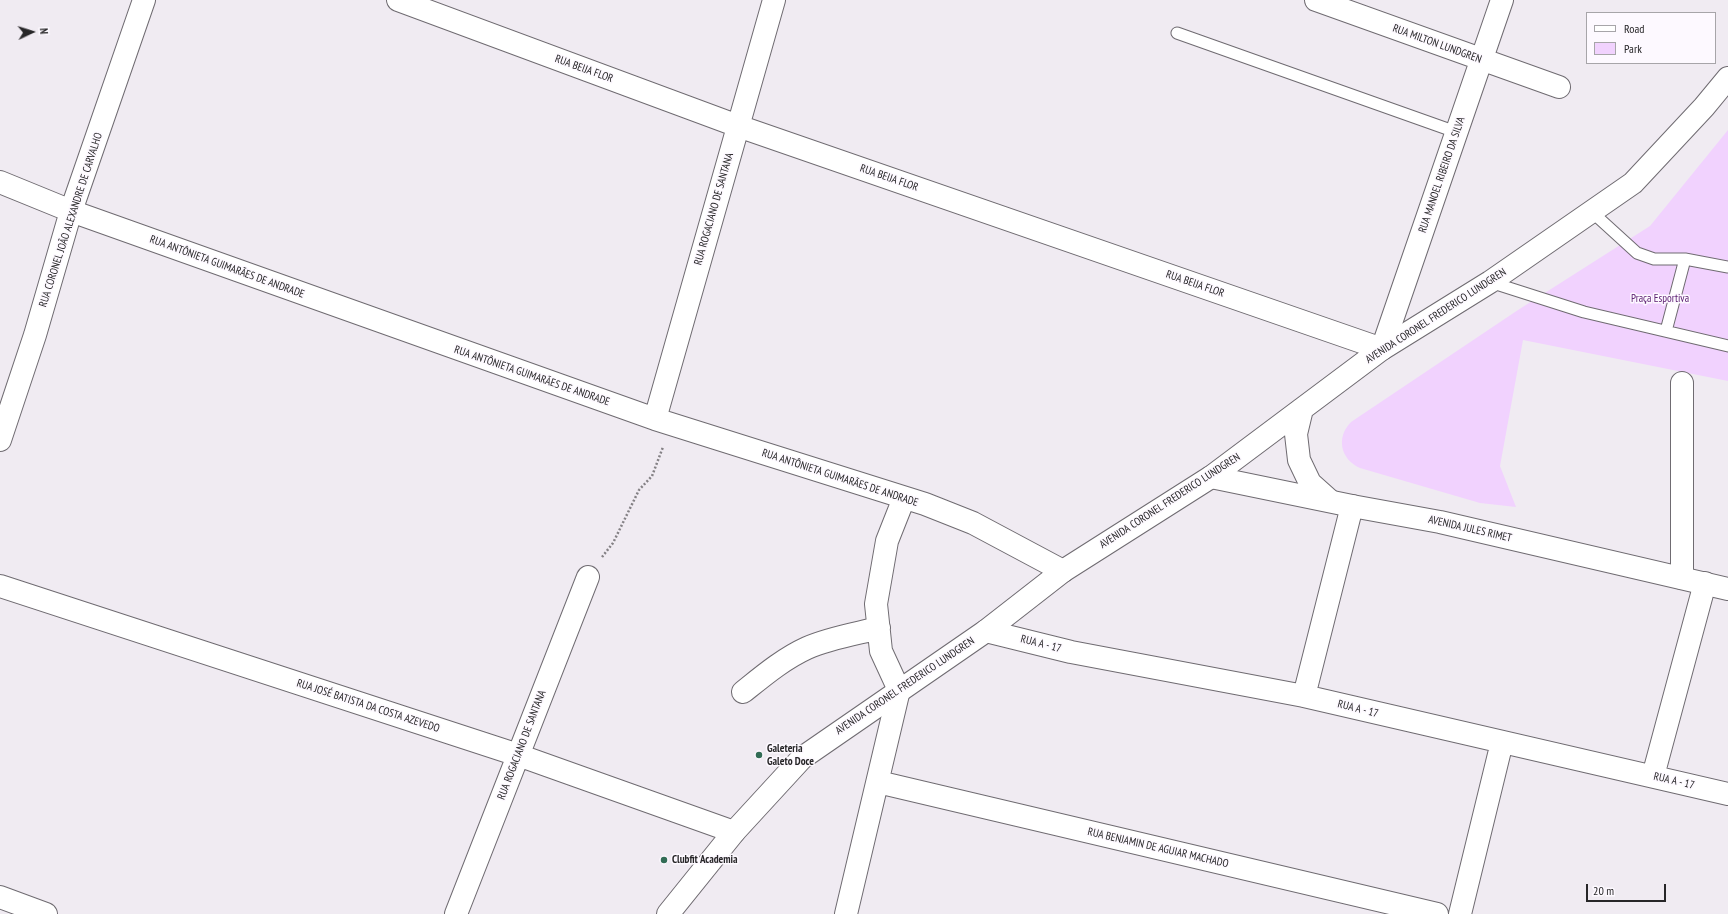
<!DOCTYPE html>
<meta charset="utf-8">
<style>
body{margin:0}
#map{position:relative;width:1728px;height:914px;overflow:hidden;background:#f0ebf2;font-family:"PT Sans Narrow",sans-serif}
canvas{display:block}
.legend{position:absolute;left:1586px;top:12px;width:130px;height:52px;box-sizing:border-box;background:#fdf9ff;border:1px solid #a7a5a9;margin:0;padding:5px 7px;list-style:none;font-size:12px;color:#272628}
.legend li{display:flex;align-items:center;gap:8px;height:20px}
.legend b{width:20px;border:1px solid #a7a5a9}
.north{position:absolute;left:12px;top:12px;width:40px;height:40px;-webkit-text-stroke:3px #fdf9ff;paint-order:stroke;rotate:86deg;font-size:11px;font-weight:700;line-height:16px;text-align:center;color:#272628}
.north::after{content:'';display:block;margin:auto;width:14px;height:18px;background:#272628;clip-path:polygon(50% 0,100% 100%,50% 72%,0 100%)}
.scale{position:absolute;left:1586px;top:884px;width:80px;height:18px;box-sizing:border-box;border:2px solid #272628;border-top:0;padding-left:5px;font-size:12px;line-height:14px;white-space:nowrap;color:#272628;-webkit-text-stroke:3px #fdf9ff;paint-order:stroke}
</style>
<div id="map">
<canvas width="1728" height="914"></canvas>
<ul class="legend">
<li><b style="height:5px;background:#fff"></b>Road</li>
<li><b style="height:11px;background:#f1d2fe"></b>Park</li>
</ul>
<div class="north">N</div>
<div class="scale">20 m</div>
</div>
<script>
const context = document.querySelector('canvas').getContext('2d');
context.lineJoin = 'round';
function fillPath(path, color) {
  context.fillStyle = color;
  context.fill(path, 'evenodd');
}
function stroke(path, color, width, dash) {
  context.strokeStyle = color;
  context.lineWidth = width;
  context.lineCap = dash ? 'butt' : 'round';
  context.setLineDash(dash || []);
  context.stroke(path);
}
function label(font, color, halo, rows, align = 'center') {
  context.font = font + ' "PT Sans Narrow",sans-serif';
  context.lineWidth = 3;
  context.setLineDash([]);
  context.textBaseline = 'middle';
  context.strokeStyle = halo;
  context.fillStyle = color;
  for (const [text, x, y, turn = 0] of rows) {
    context.save();
    context.translate(x, y);
    context.rotate((+turn || 0) * Math.PI / 180);
    context.textAlign = isNaN(turn) ? turn : align;
    if (halo) context.strokeText(text, 0, 0);
    context.fillText(text, 0, 0);
    context.restore();
  }
}
const green = new Path2D(`
 M1728,130V381L1523,340L1500,466L1516,507L1480,503L1360,468C1340,459 1336,437 1351,422L1518,310L1650,226Z`);
const path = new Path2D(`
 M602,557L613,543L639,490L652,476L663,447`);
const lane = new Path2D(`
 M1177,33L1456,132
 M1592,212L1637,253L1654,259H1685L1728,267
 M1490,282L1584,312L1728,346
 M1666,331L1685,259`);
const street = new Path2D(`
 M398,0L738,126L1382,349L1502,0
 M1316,0L1559,87
 M0,182L71,211L655,419L925,504L973,523L1063,571
 M1682,383V578
 M655,419L774,0
 M0,440L35,335L71,211L144,0
 M0,586L518,755L734,832
 M986,631L1071,652L1304,696L1728,794
 M743,692C763,676 783,659 807,648C829,638 855,634 879,628
 M1304,696L1352,506
 M1653,776L1705,583
 M878,782L1437,914
 M0,897L46,914
 M456,914L588,577
 M846,914L899,690L881,651L876,604L887,541L904,498
 M1460,914L1502,742`);
const secondary = new Path2D(`
 M1211,477L1352,506L1440,522L1728,589`);
const primary = new Path2D(`
 M1302,409L1296,434L1299,460L1310,483L1329,500
 M668,914L734,832L802,758L986,631L1063,571L1211,477L1382,349L1490,282L1633,183L1704,107L1728,78`);
const markers = [
 [759,755,4,"#326c55"],
 [664,860,4,"#326c55"]
];
const streetNames = [
 ["RUA MILTON LUNDGREN",1437,44,20],
 ["RUA BEIJA FLOR",584,69,20],
 ["RUA MANOEL RIBEIRO DA SILVA",1442,175,-71],
 ["RUA BEIJA FLOR",889,178,19],
 ["RUA ROGACIANO DE SANTANA",714,209,-74],
 ["RUA CORONEL JOÃO ALEXANDRE DE CARVALHO",71,220,-72],
 ["RUA ANTÔNIETA GUIMARÃES DE ANDRADE",227,267,20],
 ["RUA BEIJA FLOR",1195,284,19],
 ["AVENIDA CORONEL FREDERICO LUNDGREN",1436,316,-33],
 ["RUA ANTÔNIETA GUIMARÃES DE ANDRADE",532,376,19],
 ["RUA ANTÔNIETA GUIMARÃES DE ANDRADE",840,478,18],
 ["AVENIDA CORONEL FREDERICO LUNDGREN",1170,501,-33],
 ["AVENIDA JULES RIMET",1470,529,13],
 ["RUA A - 17",1041,644,14],
 ["AVENIDA CORONEL FREDERICO LUNDGREN",905,686,-34],
 ["RUA JOSÉ BATISTA DA COSTA AZEVEDO",368,706,18],
 ["RUA A - 17",1358,709,14],
 ["RUA ROGACIANO DE SANTANA",522,745,-69],
 ["RUA A - 17",1674,781,13],
 ["RUA BENJAMIN DE AGUIAR MACHADO",1158,848,13]
];
const parkNames = [
 ["Praça Esportiva",1660,299]
];
const poiNames = [
 ["Galeteria",767,749],
 ["Galeto Doce",767,762],
 ["Clubfit Academia",672,860]
];
fillPath(green, '#f1d2fe');
stroke(lane, '#6f6b71', 13);
stroke(street, '#6f6b71', 24);
stroke(secondary, '#6f6b71', 24);
stroke(primary, '#6f6b71', 24);
stroke(path, '#848185', 2.5, [2, 2]);
stroke(lane, '#fff', 11);
stroke(street, '#fff', 22);
stroke(secondary, '#fff', 22);
stroke(primary, '#fff', 22);
for (const [x, y, r, color] of markers) {
  const dot = new Path2D();
  dot.arc(x, y, r, 0, 2 * Math.PI);
  context.fillStyle = color;
  context.fill(dot);
  stroke(dot, '#fdf9ff', 1.5);
}
label('11px', '#272628', '#fdf9ff', streetNames);
label('11px', '#5d2173', '#fdf9ff', parkNames);
label('bold 11px', '#272628', '#fdf9ff', poiNames, 'left');
</script>
